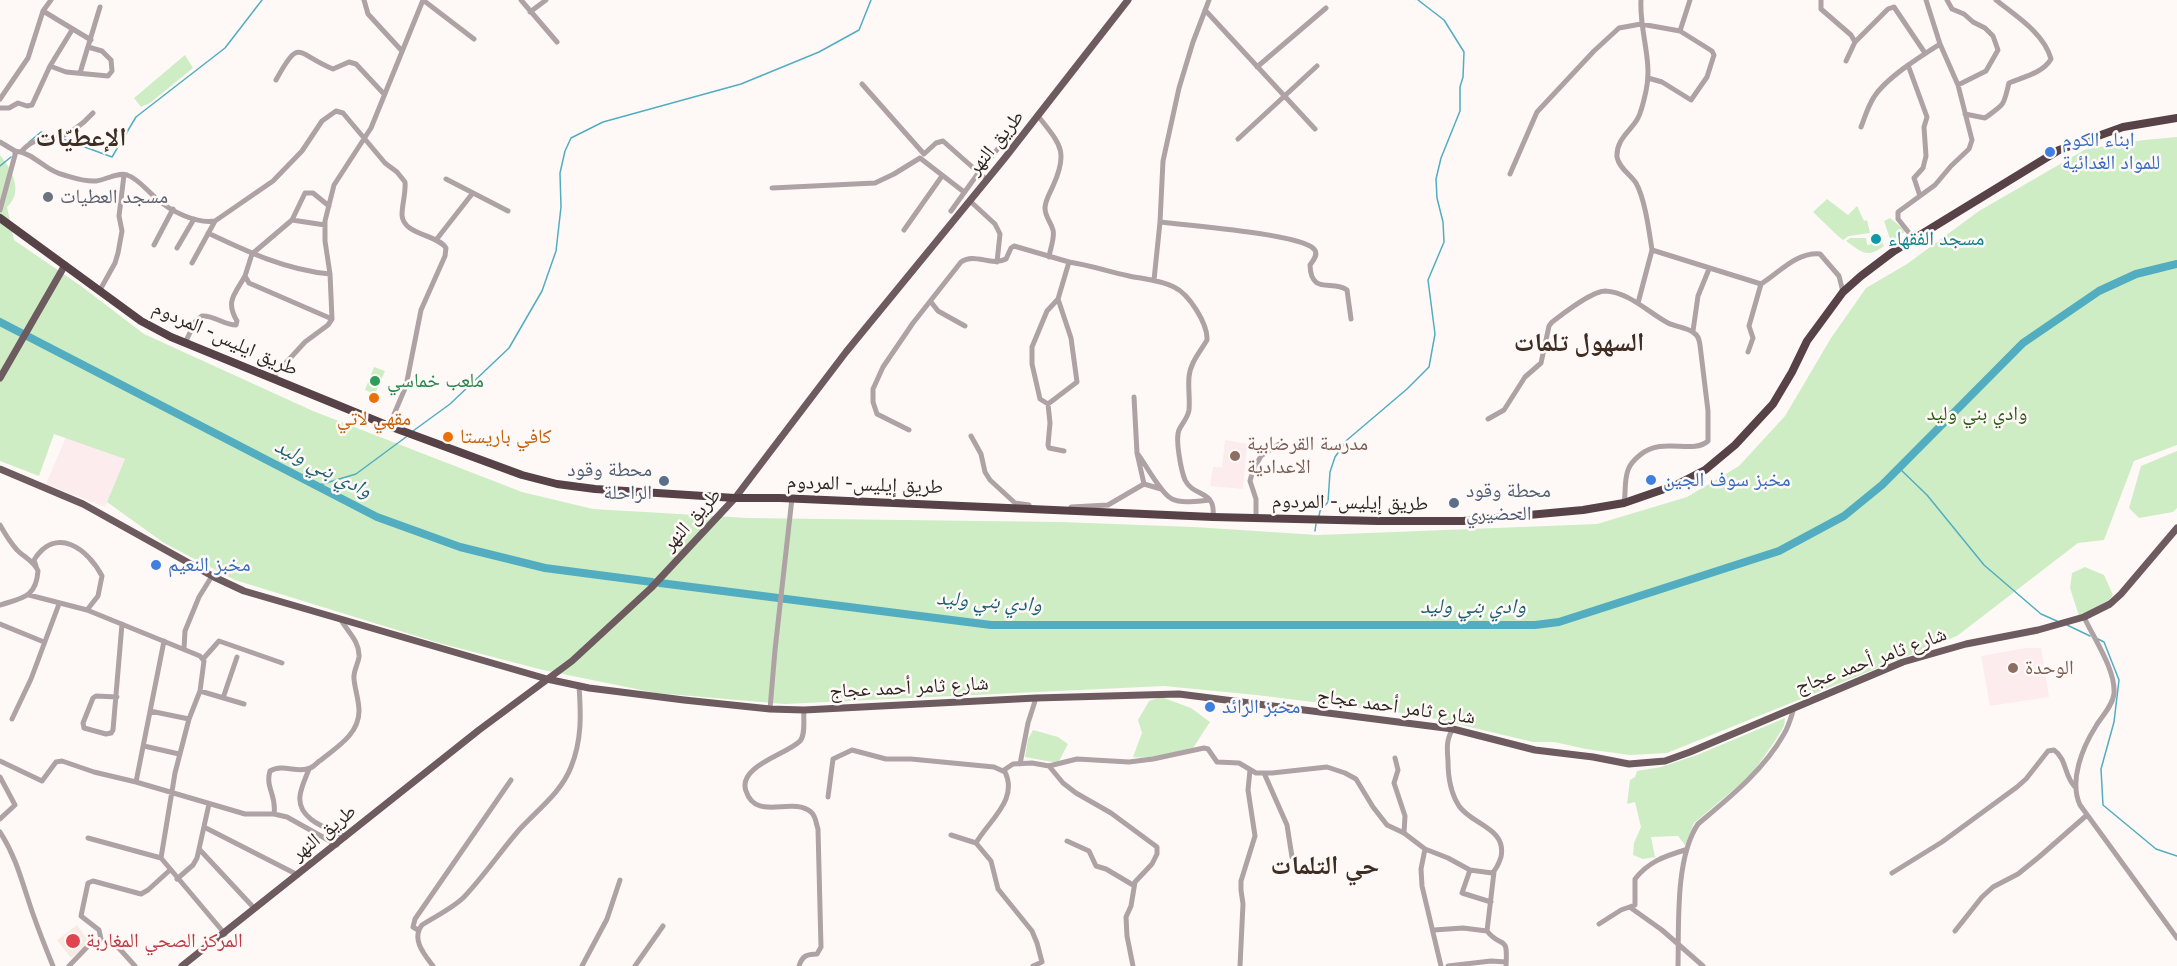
<!DOCTYPE html>
<meta charset="utf-8">
<style>
body{margin:0}
canvas{display:block;background:#fef9f7}
</style>
<canvas width="2177" height="966"></canvas>
<script>
const context = document.querySelector('canvas').getContext('2d');
context.lineJoin = 'round';
function fillPath(path, color) {
  context.fillStyle = color;
  context.fill(path, 'evenodd');
}
function stroke(path, color, width, dash) {
  context.strokeStyle = color;
  context.lineWidth = width;
  context.lineCap = dash ? 'butt' : 'round';
  context.setLineDash(dash || []);
  context.stroke(path);
}
function label(font, color, halo, rows, align = 'center') {
  context.font = font + ' "Fira Sans","Noto Naskh Arabic",sans-serif';
  context.lineWidth = 5;
  context.setLineDash([]);
  context.textBaseline = 'middle';
  context.strokeStyle = halo;
  context.fillStyle = color;
  for (const [text, x, y, turn = 0] of rows) {
    context.save();
    context.translate(x, y);
    context.rotate((+turn || 0) * Math.PI / 180);
    context.textAlign = isNaN(turn) ? turn : align;
    if (halo) context.strokeText(text, 0, 0);
    context.fillText(text, 0, 0);
    context.restore();
  }
}
const built = new Path2D(`
 M77,925L90,943L71,958L57,940Z`);
const education = new Path2D(`
 M66,437L125,459L105,507L46,484Z
 M1225,440L1247,444L1243,489L1210,486L1213,467H1222Z
 M2026,648H2041L2049,697L1990,706L1981,656Z`);
const green = new Path2D(`
 M185,55L193,68L150,103L141,107L134,98Z
 M2177,137V445L2134,461L2104,540L2078,543L1957,636L1667,753L1630,755L1586,749L1554,742H1533L1419,715L1256,695L1164,686L785,704L656,693L543,670L439,643L235,580L164,543L107,502L125,459L54,434L39,476L0,461V155C12,169 24,192 7,207L14,240L81,286L144,334L313,411L522,492L593,509L748,518L1061,522L1194,527L1318,535L1597,524L1687,497L1739,466L1785,416L1831,338L1866,288L1907,264L1979,211L2086,149L2144,140Z
 M1827,199L1848,215L1857,206L1864,221L1867,220L1870,233L1849,236L1843,240L1839,237L1813,212Z
 M1890,218L1906,231L1891,242L1884,221Z
 M1850,238H1866L1867,245L1882,242L1884,246C1866,259 1862,252 1846,241Z
 M374,367L385,371L375,394L365,390Z
 M2177,451V508L2173,512L2139,518L2129,508L2141,466Z
 M2085,567L2104,575L2113,595L2109,600L2079,616L2070,588L2072,573Z
 M1161,697L1191,708L1210,722L1193,748C1184,749 1178,753 1169,755C1157,758 1145,758 1133,757L1142,733L1138,720L1149,701Z
 M1785,718L1784,726L1775,741L1751,775L1694,823L1685,845L1678,836L1651,837L1655,857L1643,859L1633,855L1634,843L1641,827L1635,802L1627,804L1630,780L1635,777L1637,771L1661,767L1697,755Z
 M1033,730L1058,737L1068,744L1058,763L1025,757L1028,739Z`);
const stream = new Path2D(`
 M60,138L112,157L136,117L225,48L262,0
 M29,142L41,132L52,136
 M0,166L11,157
 M413,431L450,404L509,348L542,291L556,251L561,207L560,173L565,151L571,138L603,122L741,84L819,52L859,30L871,0
 M1899,468L1927,495L1984,565L2041,614L2057,621
 M316,486L356,474L406,437
 M1319,516L1320,511L1328,502L1330,472L1335,457L1347,440L1407,389L1429,367L1435,334L1428,280L1444,242L1443,222L1437,198L1436,179L1441,158L1460,111V87L1463,77L1464,52L1444,20L1418,0
 M1315,531L1316,524
 M2067,625L2090,636
 M2098,639L2104,642L2119,680L2114,722L2101,769L2103,805L2156,849L2177,856`);
const river = new Path2D(`
 M0,322L377,517L460,547L545,568L652,582
 M660,583L991,625H1535L1559,622L1779,551L1844,516L1882,485L2023,343L2099,291L2136,274L2177,264`);
const minor = new Path2D(`
 M364,0L368,14L402,51
 M423,0L474,39
 M521,0L557,42
 M1641,0C1639,30 1653,61 1646,91C1644,100 1642,110 1638,118C1631,131 1616,139 1617,157C1619,168 1630,174 1636,183C1645,199 1649,231 1652,250L1761,284C1779,273 1796,252 1820,254L1839,276L1843,292
 M1821,0V9L1851,35L1855,42L1846,61
 M1947,0L1952,9L1964,14L1973,22L1985,28L1993,36L1998,50L1986,71L1958,85
 M1205,10L1315,129
 M43,11L91,40
 M530,12L546,0
 M1680,31L1690,0
 M1855,42L1888,9L1894,7L1925,53
 M1908,65L1927,117L1924,127L1926,156L1923,168L1914,178L1920,196
 M50,66L66,72L108,76L112,71L111,60L102,51L88,47
 M1257,67L1326,8
 M80,73L100,7
 M276,80C300,36 296,54 333,69L349,62L356,64L384,94
 M862,84L924,154L936,143L943,141L987,180
 M0,99L28,58L43,11L51,0
 M0,108H9L18,103L27,106L32,105L50,66L72,30
 M1965,114L1985,118C2006,103 2003,106 2009,83C2023,77 2043,73 2051,59C2044,33 2016,16 1996,0
 M1038,116C1060,144 1069,151 1053,186C1050,193 1045,201 1045,208C1045,217 1051,222 1053,230C1055,238 1050,249 1049,257
 M1861,127C1865,117 1868,106 1874,97C1886,78 1921,56 1940,44
 M1238,139L1317,66
 M0,142L15,151V155L0,210
 M15,151C35,153 45,171 64,175C74,178 85,182 96,181C106,180 117,172 127,175C139,179 147,191 156,198C170,211 196,224 215,221L273,181L302,151L322,121L336,111L343,113L385,163L397,172L405,182C406,193 402,204 402,215C403,235 437,234 446,248L445,256L421,310L406,386L389,426
 M21,152C34,137 40,142 56,138C70,134 83,124 93,113
 M1510,174L1537,112L1594,51L1619,28L1641,24L1680,31L1712,51L1714,55L1707,77L1691,100L1662,82L1648,78
 M446,179L508,211
 M772,188L875,183L894,174L920,158L964,192
 M970,201L995,224L1000,234L997,262
 M329,206L313,193H305L292,220L252,254L245,276L249,283L332,319
 M951,211L979,172L1009,135
 M292,220L325,225
 M1160,222C1185,225 1301,234 1314,249C1319,254 1313,261 1310,265C1311,296 1333,279 1347,290L1351,319
 M904,230L942,176
 M208,233C248,252 286,270 330,274
 M1914,239L1898,219V212L1935,185L1951,166L1969,149L1972,140L1958,85L1940,44L1926,0
 M436,240L472,194
 M154,245L173,209
 M177,248L194,219
 M192,263L215,221
 M1154,280L1160,222L1163,161L1179,88L1193,42L1209,0
 M100,290L115,263L118,253L122,231L119,216L124,175
 M1058,299L1071,338L1077,382L1048,404L1040,399L1032,364V347L1047,311L1058,299L1069,262C1090,265 1109,272 1129,276C1144,279 1160,280 1174,287C1189,294 1208,324 1207,340C1200,352 1190,363 1189,377C1188,388 1190,399 1189,410C1188,418 1182,423 1179,430C1175,439 1181,470 1185,480C1194,498 1216,489 1213,517
 M931,302L938,311L965,326
 M1638,303L1652,250
 M1693,331L1698,296L1709,269
 M185,343L195,322L202,316C214,315 224,325 236,325L237,321C225,301 235,294 245,276
 M1748,352L1753,338L1749,326L1761,284
 M272,378L305,342L328,325L332,319L330,274L325,241V221L334,185L371,128L423,0
 M1134,397L1137,453L1144,484
 M1048,404L1050,423L1048,445L1049,448L1064,451
 M1488,419L1504,410L1525,377L1541,363L1549,326L1552,322C1564,313 1592,291 1605,291C1629,292 1649,313 1668,323C1676,327 1687,327 1694,333C1699,336 1699,340 1700,345L1708,411V441C1692,455 1663,436 1640,455C1635,459 1630,464 1628,470C1624,481 1626,492 1624,503
 M909,430L877,414L873,402V389L883,367L913,323L961,262C975,252 991,267 1006,259L1011,248L1014,246L1069,262
 M971,436L981,454L985,472L990,480L1015,503L1029,505
 M1137,453C1145,463 1161,494 1172,499C1182,504 1198,501 1210,500
 M1071,507L1108,505L1144,484L1161,489
 M1256,518V499L1250,481L1253,470L1261,456L1282,442
 M0,525C5,534 10,542 17,550C24,557 35,562 38,571C36,598 22,598 0,605
 M36,566L34,560C56,525 88,549 102,576L98,596L87,610
 M29,595L87,610L200,656L204,661L200,691L189,719L175,773L161,858L225,934
 M2084,617C2094,639 2116,670 2114,694C2112,707 2102,716 2096,726C2082,748 2069,781 2080,805L2177,938
 M0,624L44,642
 M184,649L185,631L199,597L212,576
 M203,659L219,641L282,663
 M200,691L244,704
 M117,697L96,696L93,698L83,723L84,728L106,734L111,733L113,730L122,624
 M223,698L237,657
 M770,709L775,650L792,498
 M150,711L189,719
 M12,719L31,679L59,604
 M144,746L179,754
 M1395,758L1398,770L1394,783L1405,816L1404,833
 M0,761L42,781L56,762L62,761L94,772L136,782L245,814H274L287,817L337,845
 M1020,764L1028,723L1036,698
 M1049,766L1063,783L1076,793L1111,813L1157,847V854L1152,864L1135,882L1131,906L1126,917L1127,936L1133,966
 M309,769C306,777 301,787 300,796C297,820 329,829 346,837
 M1264,773L1287,825L1292,857
 M0,777L15,805L0,819
 M136,782L164,641
 M828,797L833,759L852,750L886,759H911L994,767L1005,772
 M274,814C277,795 265,788 270,771C283,763 298,774 310,768C314,767 317,762 321,760C337,747 359,734 359,711C359,700 355,690 354,679C353,671 358,665 359,657C360,642 348,632 341,620
 M204,827L298,875
 M0,832C17,858 23,886 33,914C39,931 46,949 53,966
 M951,835L976,843C989,820 1020,799 1004,770L1013,764L1032,763L1049,766L1077,759L1129,762L1153,759L1204,748L1208,749L1217,762L1239,763L1256,773H1272L1327,767L1345,773L1356,779L1373,807L1387,825L1404,833L1425,849L1448,858L1470,870L1492,873C1497,869 1499,863 1501,857C1507,828 1472,825 1459,806C1450,792 1448,777 1448,761C1447,749 1446,739 1453,729
 M88,838L161,858
 M1067,841L1089,851L1096,866L1106,869L1133,885
 M976,843L991,861L998,889L1032,931L1037,943L1042,962L1033,966
 M1425,849L1421,869L1422,886L1441,966
 M200,850L255,909
 M1470,870L1462,893L1491,902
 M1494,872L1487,931C1502,950 1508,932 1506,966
 M1892,873L1942,842L2017,787L2026,779L2048,751L2054,750C2067,759 2064,776 2075,787
 M177,879L193,865L197,858L209,804
 M1631,908L1662,930L1703,966
 M1599,924L1621,910L1635,905V879C1648,862 1665,856 1685,850
 M418,930L413,927L415,919L511,780
 M1434,930L1463,928L1487,931
 M1955,931L1982,897L1993,887L2018,874L2039,857L2087,815
 M101,939L99,930L81,916L88,883L93,881L141,894L148,890L170,870
 M69,966L90,944L101,939L117,946L135,966
 M433,966C424,954 411,939 422,925C436,916 453,908 464,897C484,876 500,852 519,830C537,810 561,793 571,767C582,740 581,714 579,686
 M582,966L607,919L620,880
 M635,966L663,926
 M799,966C802,956 807,954 817,954L821,947L818,829C816,824 816,816 811,812C792,796 756,822 746,791C737,766 788,754 800,741C806,734 803,719 804,710
 M1240,966L1243,904L1241,890V881L1255,836L1248,790L1250,770
 M1448,966L1491,961L1506,962
 M1678,966C1679,925 1675,858 1698,824C1730,797 1763,771 1784,734C1789,726 1791,717 1794,708`);
const major = new Path2D(`
 M0,378L65,265
 M0,469L83,504L214,577L244,591L547,679L589,688L684,700L770,709L804,710L1036,698L1179,694L1453,729L1535,750L1593,757L1629,764L1665,761L1690,752L1903,662L1966,644L2038,630L2084,617L2110,604L2121,594L2177,528
 M182,966L479,730L572,661L651,588L735,498L846,352L1004,159L1128,0`);
const highway = new Path2D(`
 M0,218L141,321L171,337L389,426L522,475L557,484L595,489L735,498H780L1213,517L1378,521H1463L1583,510L1624,503L1676,485L1705,470L1735,445L1773,404L1792,372L1807,341L1843,292L1861,276L1894,251L2059,150L2123,127L2177,118`);
const markers = [
 [2050,152,6,"#3f7fe0"],
 [48,197,6,"#6b7280"],
 [1876,239,6,"#0f9aa8"],
 [375,381,6,"#2e9e5b"],
 [374,398,6,"#e8710a"],
 [448,437,6,"#e8710a"],
 [1235,456,6,"#8d6e63"],
 [1651,480,6,"#3f7fe0"],
 [664,481,6,"#5c6f8a"],
 [1454,503,6,"#5c6f8a"],
 [156,565,6,"#3f7fe0"],
 [2013,668,6,"#8d6e63"],
 [1210,707,6,"#3f7fe0"],
 [73,941,8,"#e0444e"]
];
const shopNames = [
 ["ابناء الكوم",2062,140],
 ["للمواد الغدائية",2062,163],
 ["مخبز سوف الجين",1663,480],
 ["مخبز النعيم",168,565],
 ["مخبز الرائد",1222,707]
];
const streetNames = [
 ["طريق النهر",996,143,-51],
 ["طريق ايليس- المردوم",225,339,24],
 ["طريق إيليس- المردوم",865,485,2],
 ["طريق إيليس- المردوم",1350,503,1],
 ["طريق النهر",692,520,-48],
 ["شارع ثامر أحمد عجاج",1871,661,-20],
 ["شارع ثامر أحمد عجاج",909,688,-3],
 ["شارع ثامر أحمد عجاج",1396,707,8],
 ["طريق النهر",324,833,-39]
];
const worshipNames = [
 ["مسجد العطيات",60,197]
];
const cultureNames = [
 ["مسجد الفقهاء",1888,239]
];
const leisureNames = [
 ["ملعب خماسي",387,381]
];
const parkNames = [
 ["وادي بني وليد",1977,414]
];
const foodNames = [
 ["مقهي لاتي",374,419],
 ["كافي باريستا",460,437,"left"]
];
const educationNames = [
 ["مدرسة القرضابية",1247,444],
 ["الاعدادية",1247,467],
 ["الوحدة",2025,668]
];
const serviceNames = [
 ["محطة وقود",652,470],
 ["الراحلة",652,493],
 ["محطة وقود",1466,491,"left"],
 ["الحضيري",1466,514,"left"]
];
const healthNames = [
 ["المركز الصحي المغاربة",86,941]
];
const waterNames = [
 ["وادي بني وليد",323,469,27],
 ["وادي بني وليد",989,602,4],
 ["وادي بني وليد",1473,607]
];
const districtNames = [
 ["الإعطيّات",81,139],
 ["السهول تلمات",1579,344],
 ["حي التلمات",1325,867]
];
fillPath(built, '#f7ebe4');
fillPath(education, '#fceced');
fillPath(green, '#ceedc4');
stroke(stream, '#52adc0', 1.5);
stroke(river, '#52adc0', 8);
stroke(minor, '#aea2a5', 5);
stroke(major, '#6e5b5f', 7);
stroke(highway, '#574247', 8);
for (const [x, y, r, color] of markers) {
  const dot = new Path2D();
  dot.arc(x, y, r, 0, 2 * Math.PI);
  context.fillStyle = color;
  context.fill(dot);
  stroke(dot, '#fef9f7', 2);
}
label('20px', '#366cbe', '#fef9f7', shopNames, 'left');
label('20px', '#2d2520', '#fef9f7', streetNames);
label('20px', '#5b616d', '#fef9f7', worshipNames, 'left');
label('20px', '#0d838f', '#fef9f7', cultureNames, 'left');
label('20px', '#27864d', '#fef9f7', leisureNames, 'left');
label('20px', '#285d11', '#fef9f7', parkNames);
label('20px', '#c56008', '#fef9f7', foodNames);
label('20px', '#785e54', '#fef9f7', educationNames, 'left');
label('20px', '#4e5e75', '#fef9f7', serviceNames, 'right');
label('20px', '#be3a42', '#fef9f7', healthNames, 'left');
label('italic 21px', '#186170', '#fef9f7', waterNames);
label('bold 26px', '#3e2d23', '#fef9f7', districtNames);
</script>
